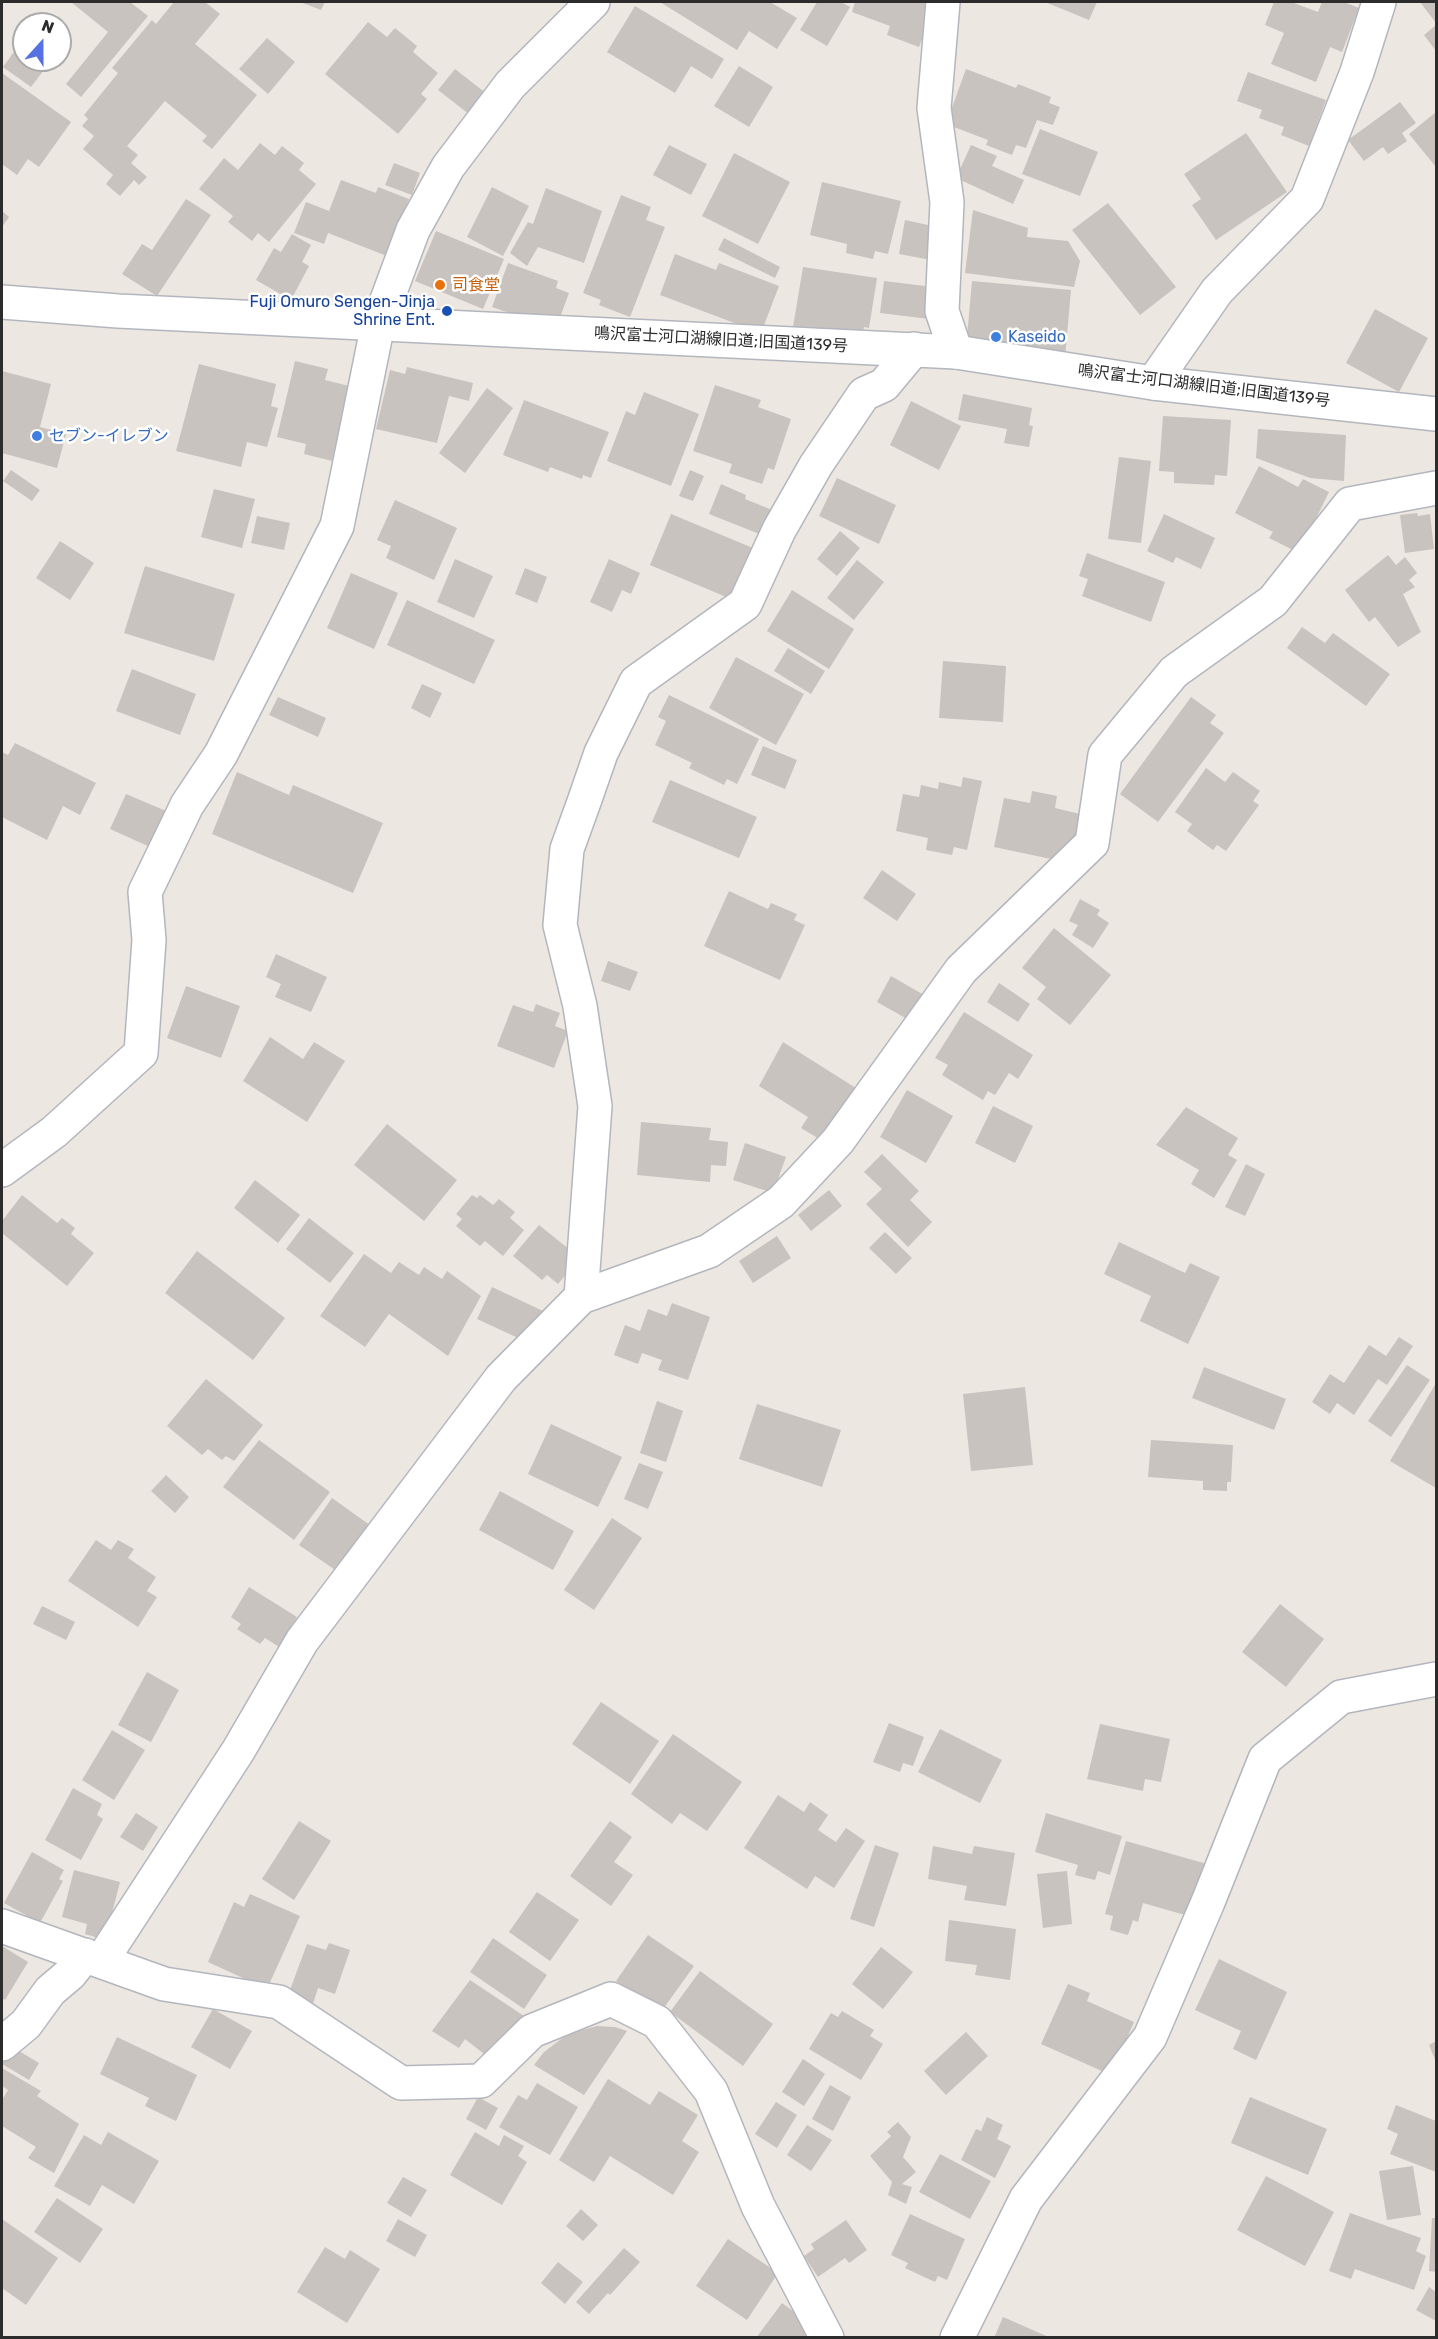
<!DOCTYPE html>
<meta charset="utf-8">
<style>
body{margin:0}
#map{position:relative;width:1438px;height:2339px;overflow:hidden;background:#ece7e0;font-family:Rubik,sans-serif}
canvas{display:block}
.frame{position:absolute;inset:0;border:3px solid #2c2c2c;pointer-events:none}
.north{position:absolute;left:12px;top:12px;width:60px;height:60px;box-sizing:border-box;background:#fff;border:2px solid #ababab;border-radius:50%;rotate:21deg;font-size:16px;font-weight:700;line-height:24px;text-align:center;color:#2c2c2c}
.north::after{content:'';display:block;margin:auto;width:21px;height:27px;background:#5571e4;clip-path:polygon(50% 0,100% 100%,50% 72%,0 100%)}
</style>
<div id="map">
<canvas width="1438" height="2339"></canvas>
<div class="frame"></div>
<div class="north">N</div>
</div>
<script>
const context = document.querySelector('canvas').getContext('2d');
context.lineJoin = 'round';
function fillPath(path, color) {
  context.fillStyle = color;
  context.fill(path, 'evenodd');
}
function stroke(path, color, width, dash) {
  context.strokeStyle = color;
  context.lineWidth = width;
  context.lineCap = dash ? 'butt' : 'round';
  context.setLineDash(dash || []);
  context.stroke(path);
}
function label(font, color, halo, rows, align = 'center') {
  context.font = font + ' Rubik,"Noto Sans JP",sans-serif';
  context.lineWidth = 5;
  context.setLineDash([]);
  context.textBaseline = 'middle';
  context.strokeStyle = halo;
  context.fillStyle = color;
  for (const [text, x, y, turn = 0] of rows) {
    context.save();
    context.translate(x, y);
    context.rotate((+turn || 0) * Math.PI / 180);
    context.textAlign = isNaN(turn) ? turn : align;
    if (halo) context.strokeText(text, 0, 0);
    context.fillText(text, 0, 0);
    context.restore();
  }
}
const building = new Path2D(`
 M71,2H130L148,16L81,97L66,84L108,32Z
 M174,2H205L220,14L195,44L257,95L212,149L202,141L207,136L165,101L127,146L138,155L131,163L147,177L139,185L134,180L120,196L106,184L113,175L83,149L94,136L82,126L88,119L84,115L118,73L112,68L152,20L156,24Z
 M300,2H325L321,10Z
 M660,2H770L797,18L777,49L749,31L737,50Z
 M817,2H841L850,7L827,46L800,30Z
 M855,2H936L919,47L887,35L890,26L852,12Z
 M1045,2H1097L1089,20Z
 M1274,2H1291L1318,12L1322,2H1344L1359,8L1342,52L1330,47L1316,82L1271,64L1284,33L1265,25Z
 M1420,2H1436V23Z
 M635,6L724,59L712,79L691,66L675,93L607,52Z
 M368,22L387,37L395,28L417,46L413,52L438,73L421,94L427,99L398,134L325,74Z
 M1436,25V51L1424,35Z
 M267,38L295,62L268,94L239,69Z
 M16,49L24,55V60H31L44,70L31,87L3,67Z
 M739,66L773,87L749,127L714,106Z
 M455,69L491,97L474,118L438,90Z
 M966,69L1016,88L1018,84L1051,97L1049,103L1060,107L1053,125L1037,120L1026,148L1016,145L1012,155L986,145L988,140L946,124Z
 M1248,72L1326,100L1309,146L1281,135L1284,127L1259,118L1262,110L1237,101Z
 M2,73L71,122L39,167L28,159L17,175L2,164Z
 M1400,102L1416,123L1402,133L1407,141L1388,154L1383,147L1364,161L1348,140Z
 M1436,112V167L1409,134Z
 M1040,129L1098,152L1080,196L1022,174Z
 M1246,133L1287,192L1216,240L1192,205L1201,199L1184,174Z
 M260,143L275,155L282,146L304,163L299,170L316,184L269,242L258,233L252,241L228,222L233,216L199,189L224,158L238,170Z
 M669,145L707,164L691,195L653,175Z
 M971,145L997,156L992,166L1024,180L1013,204L956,178Z
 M734,153L790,182L758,244L702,216Z
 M394,163L420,173L412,195L385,185Z
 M341,180L376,193L378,187L409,199L387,256L328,233L324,244L294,233L306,202L329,211Z
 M822,182L901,201L888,254L875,251L873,259L846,253L847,244L810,235Z
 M492,187L529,206L503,256L467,237Z
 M546,188L602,211L584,263L538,247L527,266L510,253L528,222L533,224Z
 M621,195L651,207L646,220L665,227L630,317L599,305L601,300L583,293Z
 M186,199L211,215L157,296L122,274L142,244L152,250Z
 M1108,203L1176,287L1140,315L1072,230Z
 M973,210L1028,228L1027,237L1068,241L1080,261L1074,287L965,273Z
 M2,211L9,217L2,227Z
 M905,220L937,227L931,260L899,254Z
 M436,231L504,259L483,309L415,281Z
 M292,234L311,245L302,262L309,266L291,300L256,280L274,248L281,252Z
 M724,238L780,267L775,278L718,250Z
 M675,254L716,270L719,263L779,286L761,333L660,295Z
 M508,263L558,281L556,288L569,293L559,320L540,314L536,322L492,307Z
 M803,267L877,278L869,328L864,327L862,336L792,333Z
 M884,281L933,287L929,319L880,313Z
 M972,281L1071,290L1065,357L966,348Z
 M1375,309L1428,338L1399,392L1346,363Z
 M295,361L328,369L325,380L357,388L341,453L334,451L332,461L304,454L306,444L277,437Z
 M199,364L276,384L271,406L278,408L267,447L247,442L241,467L176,451Z
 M407,367L473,383L469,401L449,396L437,443L376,429L390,370L405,374Z
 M2,371L51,384L40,427L66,434L57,468L2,453Z
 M715,385L761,400L758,407L791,419L774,470L768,468L762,484L729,473L732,464L693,451Z
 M487,388L513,408L465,473L439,453Z
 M644,392L699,414L671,486L607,461L626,411L635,415Z
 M963,394L1032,408L1029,425L1033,426L1029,447L1004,443L1007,429L958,420Z
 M524,400L609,432L591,478L583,475L582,479L550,467L548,472L503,455Z
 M911,401L961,426L939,470L890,445Z
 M1163,416L1231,420L1227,476L1215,475L1214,485L1174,483V472L1159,471Z
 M1258,429L1346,435L1344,481L1310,478L1256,458Z
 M1119,457L1151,461L1141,543L1108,539Z
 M1259,466L1298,487L1303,479L1329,492L1299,553L1269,538L1273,532L1235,513Z
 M11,470L40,490L32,501L3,481Z
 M690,470L704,476L693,501L679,496Z
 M837,478L896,505L879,544L819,516Z
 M721,484L746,495L745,499L777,512L767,537L709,514Z
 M214,489L255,499L242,548L201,537Z
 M395,500L457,528L434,580L386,558L391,546L377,540Z
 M1417,513L1418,516L1430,514L1434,549L1405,553L1400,515Z
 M671,514L753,548L731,599L650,565Z
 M1164,514L1215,538L1201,569L1176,557L1173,563L1147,551Z
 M257,516L290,523L284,550L251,543Z
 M840,531L860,548L837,576L817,559Z
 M60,541L94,563L70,600L36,578Z
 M1087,553L1165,582L1151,622L1082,596L1088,579L1079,576Z
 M1388,555L1396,565L1405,557L1417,573L1409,580L1415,587L1403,594L1421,632L1398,647L1375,617L1369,622L1345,590Z
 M455,559L493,576L474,618L437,602Z
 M609,559L640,573L631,594L622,590L612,612L590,602Z
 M857,560L884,582L854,620L827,598Z
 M145,566L235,594L214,661L124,633Z
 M525,568L547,577L537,603L515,594Z
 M351,573L398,593L374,649L327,628Z
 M792,590L854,629L829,669L767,631Z
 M407,600L495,640L474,684L387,645Z
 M1302,627L1325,643L1333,633L1390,674L1366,706L1287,648Z
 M788,648L825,671L811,694L774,671Z
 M736,657L804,694L776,745L709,708Z
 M943,661L1006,666L1003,722L939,718Z
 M132,669L196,694L180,735L116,711Z
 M422,684L442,693L430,718L411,708Z
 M669,695L759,739L737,784L727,779L724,785L689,768L692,763L655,745L666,721L658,717Z
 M278,697L326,718L318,737L269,715Z
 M1191,697L1216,715L1210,723L1224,733L1158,822L1120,794Z
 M15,743L96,783L80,815L63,806L47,840L2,817V752L8,755Z
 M763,746L797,760L785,789L751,775Z
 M1206,768L1225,782L1233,772L1260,791L1253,801L1259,805L1226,851L1217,845L1213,850L1187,831L1192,824L1175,812Z
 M237,772L289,795L293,785L383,823L353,893L212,834Z
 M963,777L982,781L967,850L954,847L952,855L926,850L928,838L896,831L903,794L919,797L921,785L938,789L939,782L961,787Z
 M670,780L757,817L739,858L652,822Z
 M1032,791L1057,796L1055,808L1080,814L1070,863L994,847L1004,798L1030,803Z
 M126,794L166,811L150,847L110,829Z
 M882,870L916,894L897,921L863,898Z
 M729,891L768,909L771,903L797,914L794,920L805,925L780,980L704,946Z
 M1080,899L1100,910L1097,915L1109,923L1093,948L1072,935L1078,925L1069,921Z
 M1054,928L1111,975L1070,1025L1037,999L1046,987L1022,968Z
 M276,954L327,977L311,1012L275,997L281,984L266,977Z
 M608,961L638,972L630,991L601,981Z
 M891,976L924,995L909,1020L877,1002Z
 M999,983L1030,1004L1018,1022L987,1002Z
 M186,986L240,1006L221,1058L167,1038Z
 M536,1004L560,1013L555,1026L568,1031L554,1068L497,1046L513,1005L533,1012Z
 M964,1012L1033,1055L1018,1079L1009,1073L995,1095L988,1091L983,1100L942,1075L948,1065L935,1058Z
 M270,1037L303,1059L314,1042L345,1061L307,1122L243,1081Z
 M783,1042L859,1090L826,1143L801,1128L808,1117L759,1086Z
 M907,1090L953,1116L926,1163L880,1137Z
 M993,1106L1033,1126L1015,1163L975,1143Z
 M1186,1107L1238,1138L1228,1155L1237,1160L1214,1198L1191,1184L1199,1170L1156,1145Z
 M641,1122L711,1128L709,1140L728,1142L726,1166L711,1165L710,1182L637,1175Z
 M387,1124L457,1180L424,1221L354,1165Z
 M745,1143L786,1157L773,1193L733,1180Z
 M882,1154L919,1191L910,1200L932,1222L908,1247L866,1204L882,1189L864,1172Z
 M1246,1164L1265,1174L1245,1216L1225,1207Z
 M255,1180L300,1215L278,1243L234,1208Z
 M829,1190L842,1206L811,1231L798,1215Z
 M22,1195L57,1223L62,1218L75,1228L71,1234L94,1253L67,1286L2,1233V1221Z
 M472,1195L477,1198L480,1195L493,1205L499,1199L515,1212L510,1218L524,1230L503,1256L485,1241L480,1246L456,1226L462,1219L456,1214Z
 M309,1218L354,1253L330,1283L286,1249Z
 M539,1225L580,1258L558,1284L547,1275L542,1280L513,1256Z
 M885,1232L912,1258L896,1274L869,1248Z
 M777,1236L791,1258L753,1283L739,1261Z
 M1119,1242L1185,1273L1190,1263L1220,1277L1188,1344L1140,1321L1151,1296L1104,1274Z
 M197,1251L285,1318L253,1360L165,1293Z
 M364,1254L391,1273L399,1262L419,1275L424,1267L442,1279L447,1271L481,1296L448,1356L389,1314L365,1347L320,1316Z
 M492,1287L543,1311L529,1343L477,1319Z
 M672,1303L710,1317L688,1380L658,1370L662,1360L642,1353L638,1364L614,1355L625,1325L640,1331L648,1309L667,1316Z
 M1399,1337L1413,1346L1387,1385L1378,1379L1354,1415L1337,1403L1330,1414L1312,1402L1330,1374L1344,1383L1369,1345L1386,1356Z
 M1407,1365L1430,1380L1391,1437L1368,1421Z
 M1204,1367L1286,1399L1274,1430L1192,1398Z
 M206,1379L263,1425L234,1461L226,1456L222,1460L208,1449L202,1455L167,1426Z
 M1436,1383V1488L1390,1461Z
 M1025,1387L1033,1465L971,1471L963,1394Z
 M657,1401L683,1411L666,1462L640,1453Z
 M757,1404L841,1430L822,1487L739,1459Z
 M551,1424L622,1457L598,1507L528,1474Z
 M259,1440L330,1492L294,1540L223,1487Z
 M1151,1440L1233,1445L1231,1482H1227V1491L1203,1490V1481L1148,1477Z
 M639,1463L663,1472L648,1509L624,1499Z
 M166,1475L189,1497L175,1513L151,1491Z
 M500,1491L574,1531L553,1570L479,1530Z
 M332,1498L374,1528L341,1574L299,1545Z
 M612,1518L642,1538L594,1610L564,1590Z
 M96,1540L111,1550L118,1540L134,1549L128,1558L156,1577L147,1591L157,1597L138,1627L68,1581Z
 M249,1587L297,1617L279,1647L265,1638L260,1644L237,1629L241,1624L231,1617Z
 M1280,1604L1324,1639L1286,1687L1242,1652Z
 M42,1606L75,1622L66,1640L33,1624Z
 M147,1672L179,1690L151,1742L118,1725Z
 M601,1702L659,1741L630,1784L572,1744Z
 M889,1723L924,1737L913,1766L903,1763L900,1772L873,1762Z
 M1100,1724L1170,1739L1161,1782L1145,1779L1143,1791L1087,1779Z
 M940,1729L1002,1760L980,1803L918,1772Z
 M112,1730L145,1750L114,1800L82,1780Z
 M673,1734L742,1782L707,1831L680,1813L672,1824L631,1794Z
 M73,1788L102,1804L97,1815L103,1819L81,1860L45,1840Z
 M778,1795L804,1812L810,1802L828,1815L818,1830L836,1842L846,1828L865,1841L834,1888L815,1876L807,1889L744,1848Z
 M136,1813L158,1827L143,1851L120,1837Z
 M1046,1813L1122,1836L1110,1875L1098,1871L1095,1880L1075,1875L1078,1865L1035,1852Z
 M299,1821L331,1841L294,1900L262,1879Z
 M610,1821L632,1837L614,1862L633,1875L611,1906L570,1876Z
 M1126,1841L1207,1864L1192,1917L1143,1903L1138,1922L1133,1920L1128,1935L1110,1930L1113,1916L1105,1914Z
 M875,1845L899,1853L874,1927L850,1919Z
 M933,1846L972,1854L974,1846L1015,1853L1006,1906L964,1900L967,1886L928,1879Z
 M32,1852L64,1870L59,1879L63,1881L40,1923L4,1903Z
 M74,1870L120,1882L105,1940L85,1934L87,1924L62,1917Z
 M1067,1871L1072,1924L1043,1928L1037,1874Z
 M537,1892L579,1920L550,1961L509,1932Z
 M250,1894L300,1916L267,1989L208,1962L234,1902L244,1907Z
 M949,1920L1016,1929L1010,1980L975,1975L977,1965L945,1961Z
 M648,1935L694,1966L661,2012L616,1981Z
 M493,1938L547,1975L524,2009L470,1972Z
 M329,1943L350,1950L335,1994L318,1988L312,2007L287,1998L307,1944L326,1950Z
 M2,1946L28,1962L5,2000L2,1998Z
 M881,1947L913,1972L883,2009L852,1984Z
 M1219,1959L1287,1992L1256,2060L1233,2049L1241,2031L1195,2010Z
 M700,1971L773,2024L743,2066L670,2012Z
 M470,1980L527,2018L488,2057L465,2039L459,2048L432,2031Z
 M1068,1984L1090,1993L1087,2001L1134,2022L1111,2075L1041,2044Z
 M213,2009L252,2031L230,2069L191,2047Z
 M842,2011L874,2030L870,2036L883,2044L861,2080L809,2049L831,2013L838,2017Z
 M597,2026L615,2027L627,2031L584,2095L534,2065L544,2052L568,2034Z
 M966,2032L988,2056L946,2095L924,2071Z
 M117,2037L197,2075L176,2121L145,2106L149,2098L100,2074Z
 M1436,2041V2062L1429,2045Z
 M9,2045L39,2063L29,2080L2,2064V2057Z
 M803,2059L825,2074L804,2106L782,2092Z
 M2,2068L41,2091L37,2096L79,2124L54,2173L28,2158L36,2147L2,2126V2100L8,2090L2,2086Z
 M608,2079L650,2105L659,2091L698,2115L682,2141L699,2152L673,2195L610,2156L594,2182L559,2160Z
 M537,2083L578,2107L550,2155L499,2127L518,2095L527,2100Z
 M830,2085L851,2097L833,2131L812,2119Z
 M478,2097L498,2108L486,2130L466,2119Z
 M1250,2097L1327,2129L1308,2175L1231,2143Z
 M776,2102L797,2115L777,2148L755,2134Z
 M1396,2105L1436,2121V2172L1390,2154L1398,2134L1387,2129Z
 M987,2117L1003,2125L997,2139L1011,2146L995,2178L961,2160L976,2129L981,2131Z
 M898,2122L911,2137L903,2157L916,2172L902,2184L912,2187L906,2204L888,2195L892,2182L870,2156L891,2136L887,2132Z
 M807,2125L832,2140L811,2171L787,2155Z
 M108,2132L159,2161L134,2204L102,2185L90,2206L54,2186L84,2135L101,2145Z
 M475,2132L499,2146L504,2135L524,2146L518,2156L527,2162L502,2205L450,2175Z
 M940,2154L991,2181L970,2219L919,2192Z
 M1413,2166L1421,2215L1387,2220L1379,2171Z
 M1266,2176L1334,2212L1305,2266L1237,2230Z
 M403,2177L427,2190L411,2217L387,2203Z
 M57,2198L103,2229L80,2263L34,2232Z
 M581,2209L598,2225L583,2241L566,2226Z
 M1350,2213L1421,2238L1416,2251L1426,2256L1414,2290L1355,2269L1351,2279L1329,2271Z
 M910,2214L965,2239L947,2280L938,2276L935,2282L905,2268L908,2263L891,2255Z
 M1432,2218H1436V2272L1429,2271Z
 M2,2219L58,2258L26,2305L2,2288Z
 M398,2219L427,2235L415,2257L386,2241Z
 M846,2220L867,2250L849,2263L845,2258L818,2277L804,2256L814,2249L811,2244Z
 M728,2239L778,2273L747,2320L696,2286Z
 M325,2247L345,2259L350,2250L380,2269L347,2323L297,2292Z
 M624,2248L640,2262L610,2295L608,2293L589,2314L576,2302Z
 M558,2262L583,2282L565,2304L541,2283Z
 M1429,2287L1436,2292V2321L1416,2310Z
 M782,2303L812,2325L805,2335L808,2338H756Z
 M1003,2317L1051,2338H994Z`);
const street = new Path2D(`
 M943,2L934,108L947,202L942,311L956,352
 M1153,383L1217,291L1307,199L1357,72L1379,2
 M2,1170L54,1132L141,1053L149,940L145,892L187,805L221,754L337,526L378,324L413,230L448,167L510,85L593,2
 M581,1297L709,1251L781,1202L838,1141L961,970L1092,843L1105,755L1174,672L1273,601L1350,504L1436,488
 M2,1926L164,1984L279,2002L401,2083L481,2081L532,2031L611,1999L657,2022L711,2091L758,2206L827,2338
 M102,1960L238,1751L302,1641L501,1378L581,1297L595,1106L580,1006L560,925L567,849L584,802L601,753L636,682L745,604L779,530L816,465L864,394L884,385L914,349
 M2,2044L26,2024L50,1991L70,1974L85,1955
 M957,2338L1026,2199L1150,2037L1208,1902L1265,1759L1341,1697L1436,1679`);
const secondary = new Path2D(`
 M2,302L118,311L956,352L1153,383L1436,414`);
const markers = [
 [440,285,6,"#e8710a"],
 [447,311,6,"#1a4fb4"],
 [996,337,6,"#3f7fe0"],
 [37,436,6,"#3f7fe0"]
];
const foodNames = [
 ["司食堂",452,285]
];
const transitNames = [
 ["Fuji Omuro Sengen-Jinja",435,302],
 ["Shrine Ent.",435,320]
];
const shopNames = [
 ["Kaseido",1008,337],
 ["セブン-イレブン",49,436]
];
const streetNames = [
 ["鳴沢富士河口湖線旧道;旧国道139号",721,340,3],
 ["鳴沢富士河口湖線旧道;旧国道139号",1204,386,7]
];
fillPath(building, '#c8c3bf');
stroke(street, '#b3b6be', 36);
stroke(secondary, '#b3b6be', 36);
stroke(street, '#fff', 33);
stroke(secondary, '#fff', 33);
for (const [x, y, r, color] of markers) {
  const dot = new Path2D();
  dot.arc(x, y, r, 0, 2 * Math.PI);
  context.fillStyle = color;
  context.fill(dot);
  stroke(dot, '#fff', 2);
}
label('16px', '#c56008', '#fff', foodNames, 'left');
label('16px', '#164399', '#fff', transitNames, 'right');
label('16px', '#366cbe', '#fff', shopNames, 'left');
label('16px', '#2c2c2c', '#fff', streetNames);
</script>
